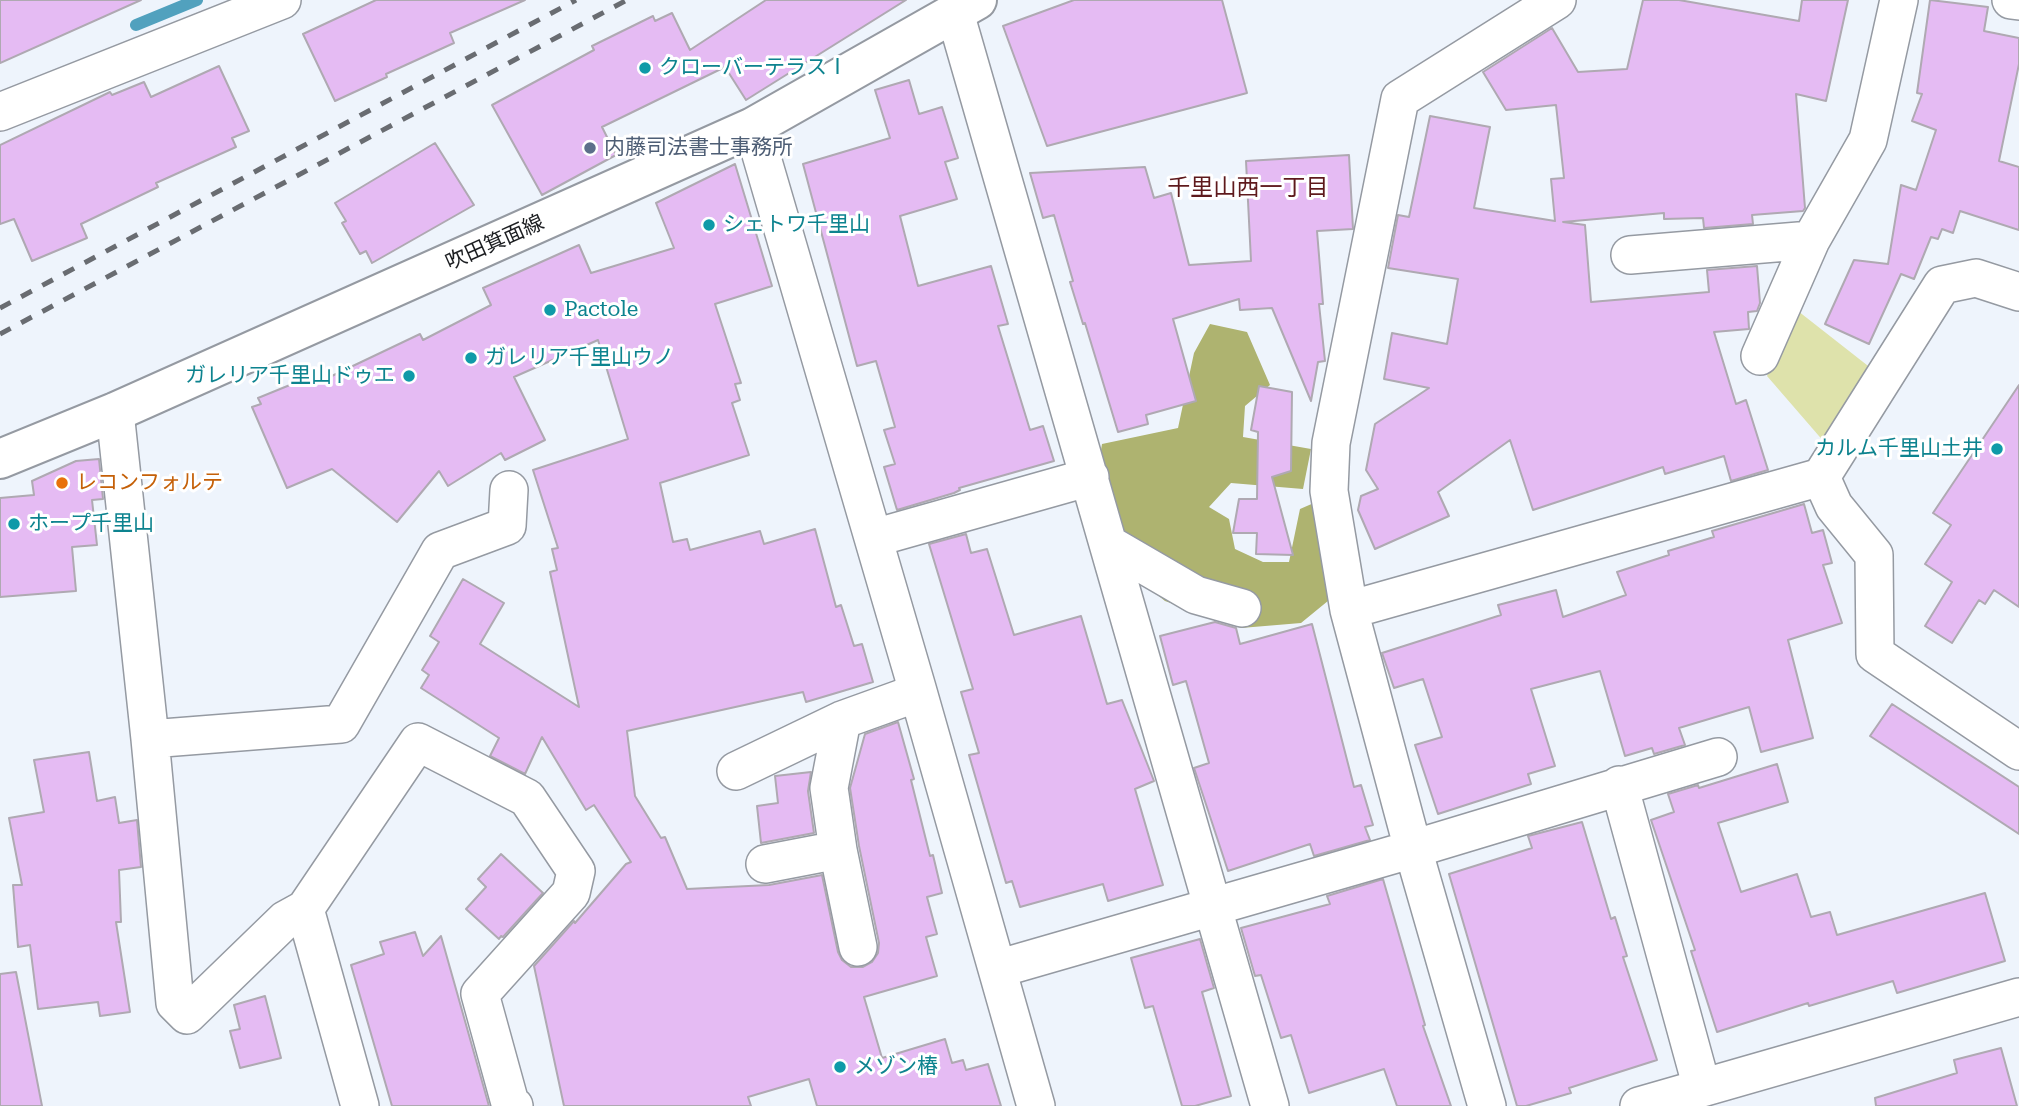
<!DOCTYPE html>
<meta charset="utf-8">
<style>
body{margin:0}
canvas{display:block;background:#eef4fc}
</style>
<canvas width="2019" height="1106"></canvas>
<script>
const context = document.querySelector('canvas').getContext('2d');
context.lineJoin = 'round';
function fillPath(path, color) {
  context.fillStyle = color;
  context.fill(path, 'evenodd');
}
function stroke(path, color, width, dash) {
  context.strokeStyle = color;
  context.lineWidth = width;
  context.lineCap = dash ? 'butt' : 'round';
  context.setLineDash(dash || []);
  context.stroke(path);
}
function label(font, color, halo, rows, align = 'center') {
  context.font = font + ' "Roboto Serif","Noto Sans JP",serif';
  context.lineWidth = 6;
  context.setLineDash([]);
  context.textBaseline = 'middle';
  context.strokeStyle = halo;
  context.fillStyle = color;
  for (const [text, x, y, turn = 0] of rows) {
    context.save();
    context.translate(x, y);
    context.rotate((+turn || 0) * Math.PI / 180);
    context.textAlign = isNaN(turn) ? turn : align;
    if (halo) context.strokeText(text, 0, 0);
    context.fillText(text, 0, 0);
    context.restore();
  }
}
const green = new Path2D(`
 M1798,311L1872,369L1825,443L1767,376Z`);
const forest = new Path2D(`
 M1210,324L1247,332L1270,385L1245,406L1243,437L1311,449L1303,489L1231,483L1209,507L1229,519L1235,549L1263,562H1289L1300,509L1323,499L1334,596L1301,623L1241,628L1165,601L1124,568L1091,511L1102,444L1178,428L1194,353Z`);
const stream = new Path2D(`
 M136,25L197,0`);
const building = new Path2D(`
 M0,0H141L0,63Z
 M376,0H525L450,33L454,43L386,74L387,77L335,101L303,34Z
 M766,0H906L746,100L725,67L602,127L616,155L542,195L492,105L594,50L592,46L653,16L655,21L672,13L690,50Z
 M1074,0H1222L1247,93L1047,146L1003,26Z
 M1643,0H1679L1799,21L1802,0H1848L1826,101L1796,94L1805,208L1803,211L1752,215L1753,224L1704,228L1703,218L1664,219V213L1563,222L1585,225L1591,302L1709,292L1707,270L1757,266L1760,303L1757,311L1748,312L1749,329L1714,332L1736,404L1746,400L1768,470L1731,481L1724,456L1665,474L1663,467L1533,510L1510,440L1438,492L1449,516L1375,549L1358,510L1361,496L1378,489L1366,470L1375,424L1429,388L1384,379L1392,333L1447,344L1458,279L1388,268L1398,215L1409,217L1430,116L1490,127L1474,208L1555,221L1551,179L1564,178L1556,105L1506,110L1483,72L1552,28L1578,72L1627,69Z
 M1930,0L1988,7L1984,31L2019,38V64L1999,161L2019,167V230L1960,211L1953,233L1942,229L1938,239L1931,237L1914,279L1901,274L1869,344L1825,324L1854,260L1888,264L1901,185L1916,190L1936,130L1912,121L1922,94L1917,93Z
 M219,66L249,131L232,138L236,147L156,183L158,187L81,224L87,238L32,261L14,219L0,224V145L110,92L112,95L144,82L151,97Z
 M909,80L919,114L942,107L958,158L945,162L957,199L900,216L918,286L991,266L1008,324L998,326L1030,430L1043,426L1054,461L959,488L960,490L954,493L897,510L884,467L895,464L884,430L895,427L876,361L857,366L803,164L890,138L875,90Z
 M435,143L474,205L372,263L366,251L360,254L342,223L346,221L335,203Z
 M1349,155L1353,229L1317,231L1323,304H1319L1325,361L1318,362L1311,401L1272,308L1240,310L1239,299L1173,319L1196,401L1146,415L1148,424L1118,432L1085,323L1083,324L1070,282L1073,281L1054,215L1043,218L1030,173L1145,167L1154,198L1171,193L1189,265L1251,261L1246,161Z
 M735,164L772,286L715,304L741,383L735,384L740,400L732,403L749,455L660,483L673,542L687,539L690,550L760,531L764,544L815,529L836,607L841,605L854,646L862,644L873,682L806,702L803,692L627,731L635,796L661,838L665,837L687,889L769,885L822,875L838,952L842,960L851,967H863L872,962L878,953L879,943L859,846L850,788L865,734L898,722L914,779L911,780L930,856L933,855L942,893L927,897L937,934L926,937L937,976L864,997L882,1058L945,1039L952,1063L963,1060L966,1070L988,1064L1001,1106H817L809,1079L748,1097L751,1106H564L534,966L574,921L575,923L626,864L631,862L594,805L586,810L542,737L525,774L490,756L499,738L421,688L429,675L422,670L439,642L430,636L463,579L504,603L480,644L579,707L550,572L557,570L552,549L558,548L533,470L628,439L598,340L514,377L545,440L505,460L501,453L448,486L439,471L397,522L332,469L287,488L252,407L261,404L258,398L312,376L315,384L420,334L423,340L491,305L483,288L579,245L591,273L674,248L656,203Z
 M2019,385V607L1994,590L1985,604L1979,600L1952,643L1925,626L1952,582L1925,564L1951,525L1933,513Z
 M1259,386L1292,392L1291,471L1272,477L1293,555L1256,554L1257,533H1233L1239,499H1257L1258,432L1251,430Z
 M99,459L103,499L92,500L97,545L72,547L76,591L0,597V498L34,495L32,481L76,461Z
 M1804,504L1812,533L1823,530L1832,563L1823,565L1842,623L1788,640L1813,738L1761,752L1749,707L1679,728L1685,745L1654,754L1652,748L1625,756L1600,671L1531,689L1555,766L1528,774L1531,784L1438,814L1415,745L1442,737L1423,679L1394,688L1382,653L1501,615L1498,605L1556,590L1563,617L1626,595L1617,572L1669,555L1668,551L1714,537L1712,531Z
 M966,534L971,553L987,549L1014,635L1081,616L1107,704L1122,700L1154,781L1135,789L1163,885L1108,901L1103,884L1020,907L1012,881L1006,883L969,755L979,753L961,692L973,689L929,544Z
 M1215,622L1236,628L1240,644L1312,624L1354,787L1361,785L1373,825L1365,827L1370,840L1314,856L1310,844L1228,871L1194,768L1209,763L1186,681L1173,685L1160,636Z
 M1892,704L2019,787V834L1870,736Z
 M89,752L97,801L115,797L119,823L137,820L141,867L119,870L121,922H116L130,1012L100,1016L98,1002L38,1009L30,945L18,947L13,885H22L9,818L44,812L34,760Z
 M1777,764L1788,802L1718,823L1741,892L1797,874L1811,917L1830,912L1837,935L1985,893L2005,961L1897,993L1893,981L1809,1006L1808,1003L1717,1032L1691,951L1695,950L1651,820L1674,812L1668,794L1698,785L1699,788Z
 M811,772L808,791L814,833L761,843L757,806L778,803L775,776Z
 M1582,822L1611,919L1615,917L1627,956L1623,957L1657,1060L1569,1088L1571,1093L1526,1106H1517L1449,874L1532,848L1528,836Z
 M501,854L543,893L503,937L501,936L499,939L466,909L486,887L478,879Z
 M1383,879L1425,1025L1423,1026L1451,1106H1397L1384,1069L1309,1093L1291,1035L1281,1038L1261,975L1255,976L1241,928L1330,904L1327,896Z
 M415,932L423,956L441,936L489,1106H392L351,965L384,954L380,942Z
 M1200,939L1214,988L1202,992L1231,1096L1195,1106H1182L1153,1006L1145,1008L1131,958Z
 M16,972L42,1106H0V974Z
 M265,996L281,1058L240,1068L230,1031L240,1029L234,1005Z
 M2001,1048L2017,1106H1876L1875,1098L1957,1073L1954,1060Z`);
const street = new Path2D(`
 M2011,0L2019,1
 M955,13L1270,1106
 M0,112L282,0
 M753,127L917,688L1036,1106
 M1630,255L1811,240
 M1760,356L1811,240L1868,140L1899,0
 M115,412L150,739L175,1003L187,1015L285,920L305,909L418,742L527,798L576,871L571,893L480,994L510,1103L514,1106
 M1821,477L1834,506L1874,555L1875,654L2019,751
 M874,538L1090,477
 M1110,545L1196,595L1242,608
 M1349,610L1821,477L1942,285L1976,278L2019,292
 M842,720L829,788L838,850L858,947
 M150,739L341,724L440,551L507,526L509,490
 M736,771L842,720L903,698L917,688
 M1619,785L1702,1088
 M765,864L838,850
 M305,909L360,1106
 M997,969L1413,849L1718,757
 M1487,1106L1413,849L1349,610L1329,491L1331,443L1400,99L1557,0
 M1639,1106L2019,997`);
const secondary = new Path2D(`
 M0,459L115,412L753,127L977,0`);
const rail = new Path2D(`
 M0,308L576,0
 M0,334L627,0`);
const markers = [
 [645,68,7,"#0f9aa8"],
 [590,148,7,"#5c6f8a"],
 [709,225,7,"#0f9aa8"],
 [550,310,7,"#0f9aa8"],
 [471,358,7,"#0f9aa8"],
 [409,376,7,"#0f9aa8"],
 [1997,449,7,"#0f9aa8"],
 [62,483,7,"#e8710a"],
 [14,524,7,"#0f9aa8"],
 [840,1067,7,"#0f9aa8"]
];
const cultureNames = [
 ["クローバーテラスⅠ",659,68],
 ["シェトワ千里山",723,225],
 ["Pactole",564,310],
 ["ガレリア千里山ウノ",485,358],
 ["ガレリア千里山ドゥエ",395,376,"right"],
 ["カルム千里山土井",1983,449,"right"],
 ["ホープ千里山",28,524],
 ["メゾン椿",854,1067]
];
const serviceNames = [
 ["内藤司法書士事務所",604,148]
];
const streetNames = [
 ["吹田箕面線",495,243,-24]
];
const foodNames = [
 ["レコンフォルテ",76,483]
];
const neighbourhoodNames = [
 ["千里山西一丁目",1248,188]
];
fillPath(green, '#dee2ab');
fillPath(forest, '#aeb370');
stroke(stream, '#51a1be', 12);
fillPath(building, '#e5bbf3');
stroke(building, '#afa9b2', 2);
stroke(street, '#959aa2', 40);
stroke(secondary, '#959aa2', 42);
stroke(street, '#fff', 37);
stroke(secondary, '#fff', 38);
stroke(rail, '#696c71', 5, [12, 12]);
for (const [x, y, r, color] of markers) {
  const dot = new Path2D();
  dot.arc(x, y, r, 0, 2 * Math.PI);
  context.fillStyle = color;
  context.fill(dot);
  stroke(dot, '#fff', 2.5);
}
label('21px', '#0d838f', '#fff', cultureNames, 'left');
label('21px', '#4e5e75', '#fff', serviceNames, 'left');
label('21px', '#1b1d20', '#fff', streetNames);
label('21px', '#c56008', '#fff', foodNames, 'left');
label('23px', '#5e191c', '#fff', neighbourhoodNames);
</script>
